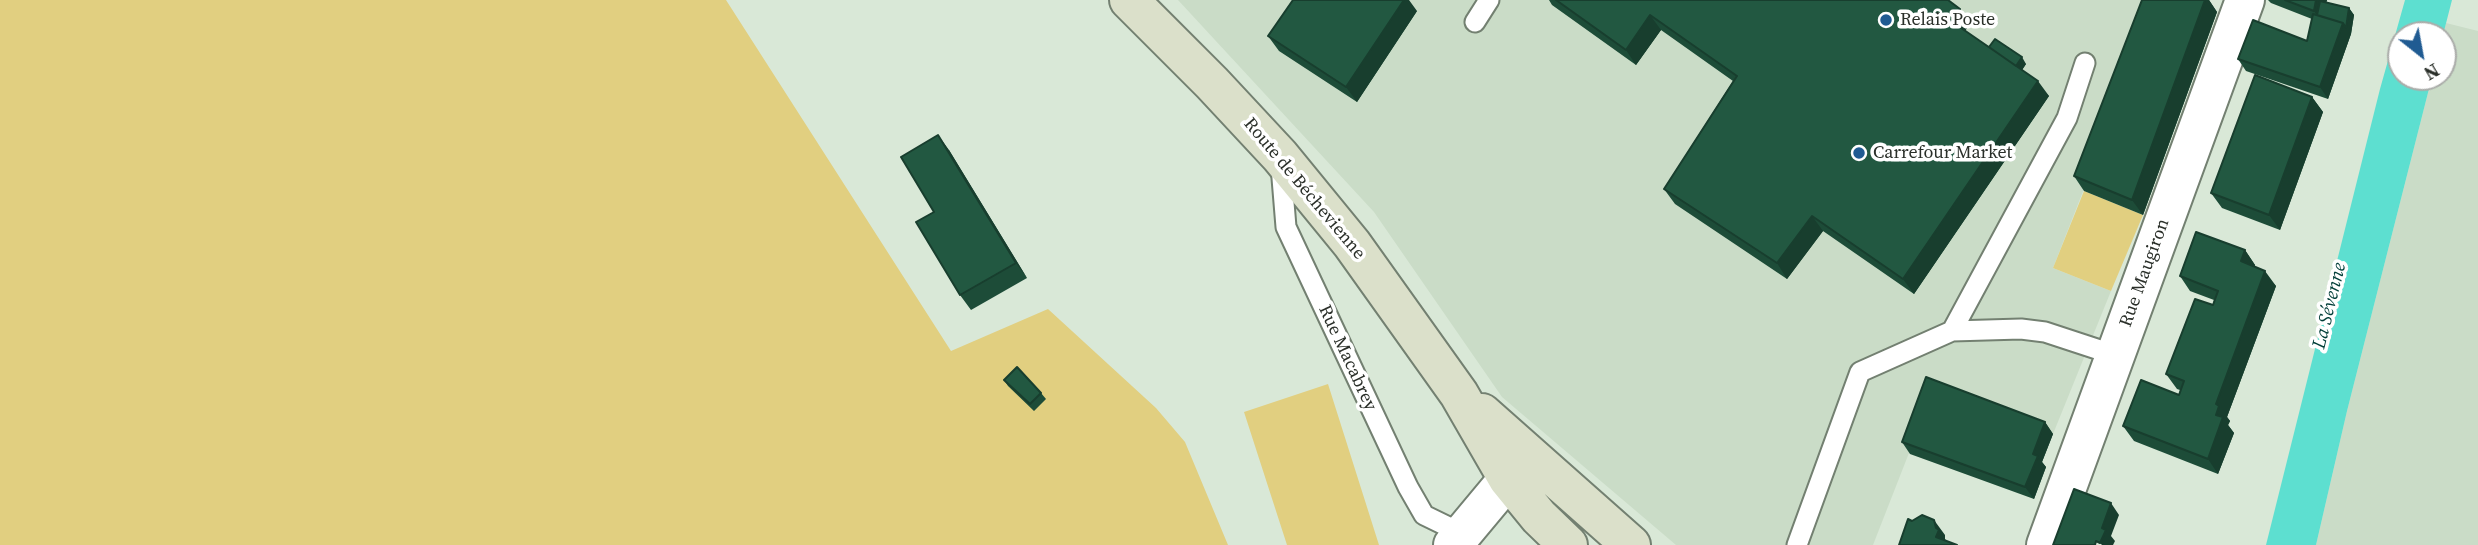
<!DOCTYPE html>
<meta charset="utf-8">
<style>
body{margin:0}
#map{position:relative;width:2478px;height:545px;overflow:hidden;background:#d9e8d7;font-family:"Source Serif 4",serif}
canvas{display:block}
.north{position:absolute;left:2387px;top:21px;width:70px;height:70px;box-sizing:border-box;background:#fff;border:2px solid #aaaca9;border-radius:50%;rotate:149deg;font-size:19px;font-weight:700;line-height:28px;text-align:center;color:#2a2f29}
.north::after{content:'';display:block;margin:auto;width:24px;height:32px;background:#205b92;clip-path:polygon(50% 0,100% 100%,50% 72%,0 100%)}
</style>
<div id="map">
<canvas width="2478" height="545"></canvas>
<div class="north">N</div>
</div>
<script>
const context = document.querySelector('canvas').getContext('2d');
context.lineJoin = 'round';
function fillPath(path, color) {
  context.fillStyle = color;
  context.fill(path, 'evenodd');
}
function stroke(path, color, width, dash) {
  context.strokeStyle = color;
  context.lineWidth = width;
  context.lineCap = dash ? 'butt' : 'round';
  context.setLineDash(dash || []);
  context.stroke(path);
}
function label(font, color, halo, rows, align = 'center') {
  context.font = font + ' "Source Serif 4",serif';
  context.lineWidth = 7;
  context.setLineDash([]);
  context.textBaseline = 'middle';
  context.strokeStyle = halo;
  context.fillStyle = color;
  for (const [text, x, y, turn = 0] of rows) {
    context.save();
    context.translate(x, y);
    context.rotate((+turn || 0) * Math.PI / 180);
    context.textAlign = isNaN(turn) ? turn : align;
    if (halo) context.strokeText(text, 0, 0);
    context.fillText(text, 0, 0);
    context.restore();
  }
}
const built = new Path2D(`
 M1178,0H2158L2053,268L2111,291L2053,434L1934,389L1873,545H1676L1502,397L1374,212Z
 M2446,23L2478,31V545H2316L2347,411L2432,77H2443V35Z`);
const green = new Path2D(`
 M0,0H726L951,351L1048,309L1156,408L1185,442L1228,545H0Z
 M2084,191L2143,215L2111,291L2053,268Z
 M1328,384L1379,545H1287L1244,412Z`);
const water = new Path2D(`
 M2405,0H2452L2443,35H2401V77H2432L2347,411L2316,545H2266L2380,89Z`);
const lane = new Path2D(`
 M1475,22L1489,0
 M1281,166L1286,227L1408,487L1424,515L1461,533
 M1952,331L2067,118L2085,63
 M1797,545L1860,372L1952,331L2021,329L2045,332L2115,355`);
const street = new Path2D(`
 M1453,545L1508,479
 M2046,545L2245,0`);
const secondary = new Path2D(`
 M1129,0L1212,83L1280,156L1352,244L1459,394L1508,479L1539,517L1568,545
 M1482,413L1631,545`);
const wall = new Path2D(`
 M1549,0H1948L1960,9L1970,24L1965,31L1989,47L2026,64L2022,70L2049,96L1914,294L1823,231L1787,279L1675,204L1664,189L1733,81L1661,30L1636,65L1552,5Z
 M2142,0H2209L2217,12L2143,215L2084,191L2074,176Z
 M2268,0H2327L2326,2L2349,8L2354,15L2351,34L2328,99L2246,71L2238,59L2307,41L2312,19L2271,3Z
 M1417,11L1357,102L1279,51L1268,36Z
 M2312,97L2323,112L2280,230L2222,208L2211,193Z
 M949,150L1027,278L971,310L960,295L934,212Z
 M2245,250L2255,265V266L2276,286L2227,417L2230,421L2228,425L2234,433L2218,474L2134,441L2123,426L2179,395L2180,390L2177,389L2166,374L2213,305L2214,300L2190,291L2180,276Z
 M1004,380L1041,393L1046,399L1034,411L1008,386Z
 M2045,422L2053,434L2042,462L2046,467L2034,499L1910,454L1902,442Z`);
const shadedWall = new Path2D(`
 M1404,0H1409L1417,11L1357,102L1346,87Z
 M2205,0H2209L2217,12L2143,215L2132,200Z
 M2316,0H2327L2322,21L2320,20L2314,11Z
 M2349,8L2354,15L2351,34L2328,99L2320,87L2343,23Z
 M1960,9L1970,24L1961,36L1951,21Z
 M1650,15L1661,30L1636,65L1626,50Z
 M2022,57L2026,64L2018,76L2014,70Z
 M2038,81L2049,96L1914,294L1903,279Z
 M2312,97L2323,112L2280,230L2269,215Z
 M938,135L949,150L1027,278L1016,263Z
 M1812,216L1823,231L1787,279L1777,263Z
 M2245,250L2255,265L2251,276L2241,261Z
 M2265,271L2276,286L2227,417L2230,421L2228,425L2234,433L2218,474L2208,459L2216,415V404Z
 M2045,422L2053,434L2042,462L2046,467L2034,499L2025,487L2033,454Z
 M2111,503L2119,515L2111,536L2115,541L2113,545H2102L2100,543L2102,528Z
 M1934,520L1945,535V539L1949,545L1936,537Z`);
const building = new Path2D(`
 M1293,0H1404L1346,87L1268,36Z
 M1556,0H1948L1960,9L1951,21L2038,81L1903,279L1812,216L1777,263L1664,189L1737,76L1650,15L1626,50Z
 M2142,0H2205L2132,200L2074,176Z
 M2285,0H2316L2314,11Z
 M2320,1L2349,8L2346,28L2343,23L2317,15Z
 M2313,14L2343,23L2320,87L2238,59L2253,20L2307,41Z
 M1995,39L2022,57L2016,66L1989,47Z
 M2255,75L2312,97L2269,215L2211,193Z
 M938,135L1016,263L960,295L916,222L934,212L901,157Z
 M2196,232L2245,250L2241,261L2265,271L2216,404L2219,406L2216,415L2223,417L2208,459L2123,426L2141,380L2179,395L2184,381L2166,374L2195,299L2213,305L2218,291L2180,276Z
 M1017,367L1041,393L1030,404L1004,380Z
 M1926,377L2045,422L2033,454L2038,456L2025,487L1902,442Z
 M2074,489L2111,503L2102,528L2106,530L2100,543L2096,541L2095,545H2053Z
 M1922,515L1934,520L1936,528L1939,530L1936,537L1957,545H1899L1908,519L1912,521Z`);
const markers = [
 [1886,20,7,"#205b92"],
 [1859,153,7,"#205b92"]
];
const poiNames = [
 ["Relais Poste",1900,20],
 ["Carrefour Market",1873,153]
];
const streetNames = [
 ["Route de Béchevienne",1304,189,50],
 ["Rue Maugiron",2145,273,-70],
 ["Rue Macabrey",1347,358,65]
];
const waterNames = [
 ["La Sévenne",2330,306,-76]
];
fillPath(built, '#cadcc7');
fillPath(green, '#e1cf80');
fillPath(water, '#5ddfd0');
stroke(lane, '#738071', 23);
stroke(street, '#738071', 42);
stroke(secondary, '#738071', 42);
stroke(lane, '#fff', 19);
stroke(street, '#fff', 38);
stroke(secondary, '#dbe0ca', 38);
fillPath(wall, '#1d4c38');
fillPath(shadedWall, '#183e2e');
fillPath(building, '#225841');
stroke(building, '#183e2e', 2);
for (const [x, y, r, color] of markers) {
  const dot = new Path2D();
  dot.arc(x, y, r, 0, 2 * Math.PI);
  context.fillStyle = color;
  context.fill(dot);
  stroke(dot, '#fff', 2.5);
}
label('18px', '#2a2f29', '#fff', poiNames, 'left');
label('18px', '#2a2f29', '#fff', streetNames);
label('italic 19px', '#003e38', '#fff', waterNames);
</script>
